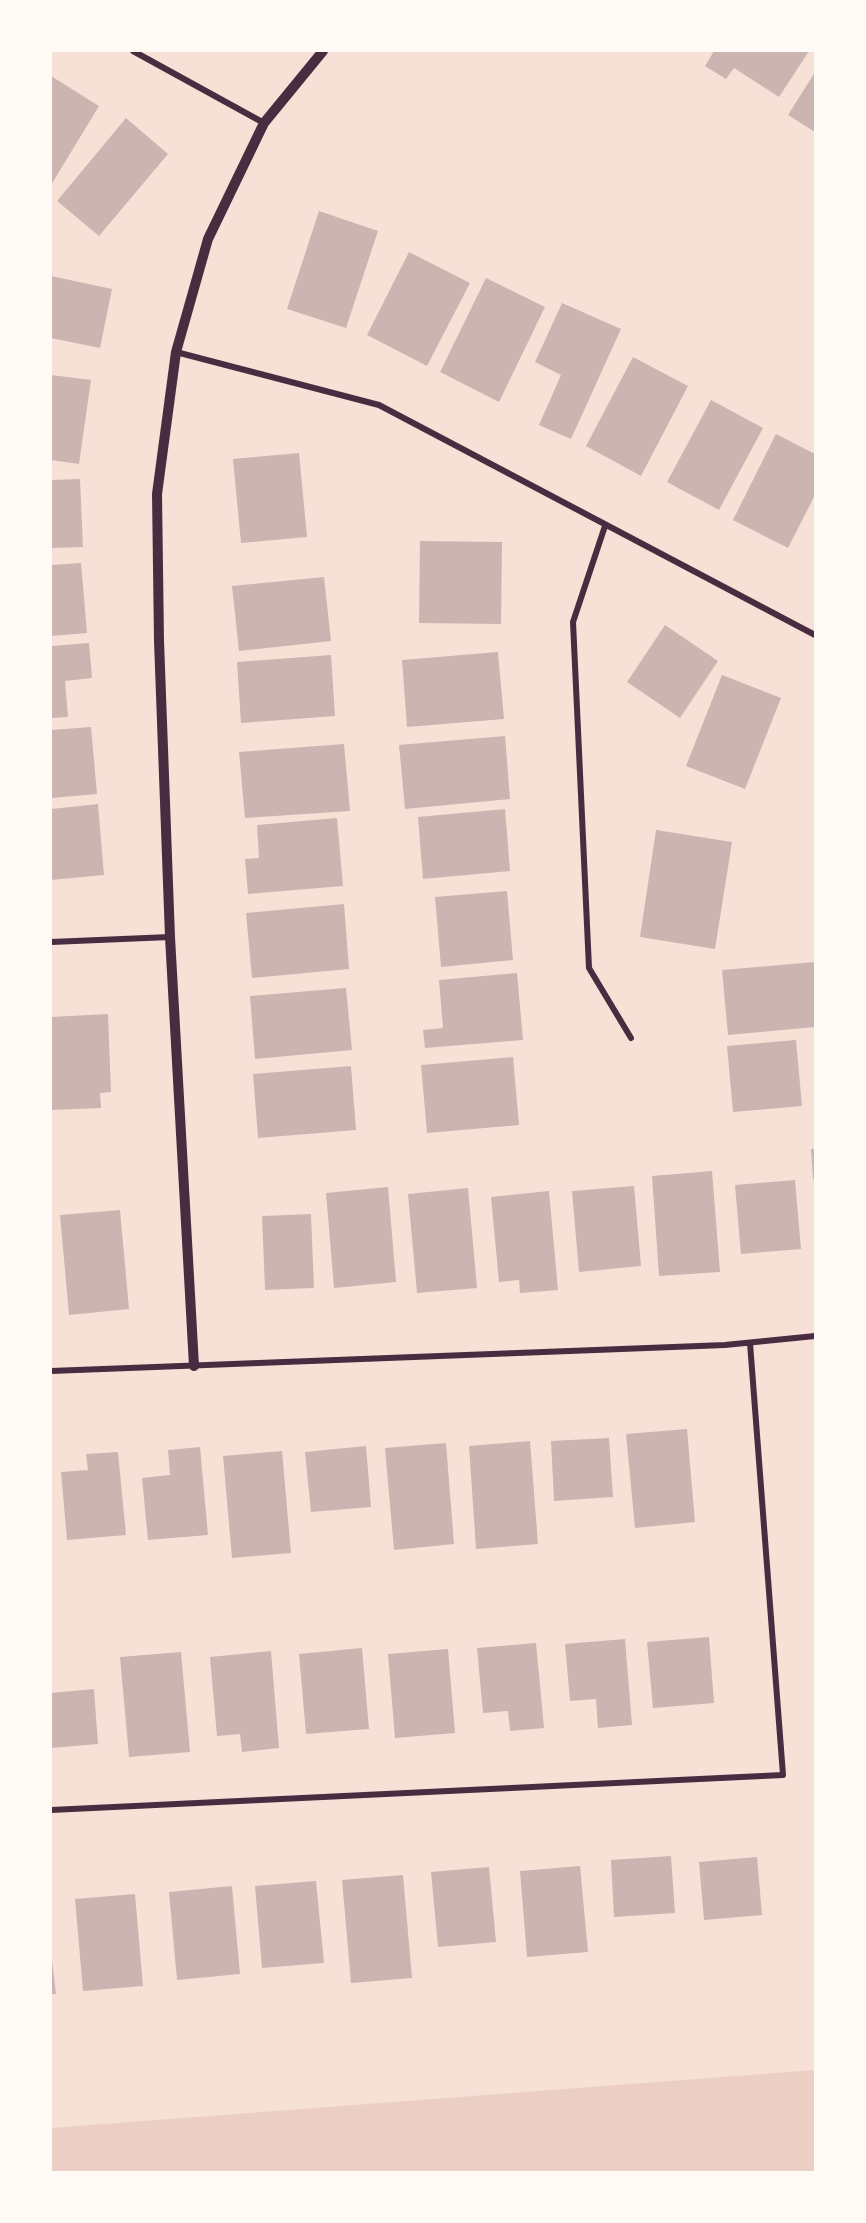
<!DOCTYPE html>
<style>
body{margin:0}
#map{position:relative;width:866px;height:2223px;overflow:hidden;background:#f7e1d7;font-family:"Asap Condensed",sans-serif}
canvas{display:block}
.frame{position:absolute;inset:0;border:52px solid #fffaf5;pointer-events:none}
</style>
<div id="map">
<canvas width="866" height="2223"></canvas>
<div class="frame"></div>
</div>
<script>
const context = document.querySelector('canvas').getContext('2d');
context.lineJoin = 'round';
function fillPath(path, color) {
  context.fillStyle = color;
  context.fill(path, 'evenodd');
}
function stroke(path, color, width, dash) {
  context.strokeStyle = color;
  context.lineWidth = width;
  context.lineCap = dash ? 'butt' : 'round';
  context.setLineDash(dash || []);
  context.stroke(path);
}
const green = new Path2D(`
 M815,2070V2172H51V2128Z`);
const building = new Path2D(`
 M714,51H809L779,97L734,68L726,79L705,66Z
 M815,72V132L788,115Z
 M51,76L99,106L51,185Z
 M126,118L168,154L99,236L57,201Z
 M319,211L378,231L346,328L287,309Z
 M409,252L470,283L427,366L367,335Z
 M51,276L112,289L100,348L51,338Z
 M486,278L545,307L499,402L440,372Z
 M562,303L621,329L571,439L539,425L561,375L535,362Z
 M633,357L688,386L641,476L586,446Z
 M51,375L91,380L79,464L51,460Z
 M711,400L763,428L719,510L667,482Z
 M776,434L815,454V495L788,548L733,520Z
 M299,453L307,537L241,543L233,459Z
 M80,479L83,547L51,548V480Z
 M420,541L502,542L501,624L419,623Z
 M81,563L87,633L51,636V565Z
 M324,577L331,641L239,651L232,586Z
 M665,625L718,661L680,718L627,682Z
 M89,643L92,678L65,681L68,717L51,718V646Z
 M498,652L504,719L407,727L402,660Z
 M331,655L335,716L241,723L237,662Z
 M722,675L781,698L745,789L686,766Z
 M91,727L97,794L51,798V730Z
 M505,736L510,799L405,809L399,745Z
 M344,744L350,811L245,818L239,752Z
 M98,804L104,875L51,880V809Z
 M505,809L510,871L423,879L418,817Z
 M337,818L343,886L248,894L245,859L259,858L257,825Z
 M656,830L732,842L715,949L640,937Z
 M507,891L513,960L441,967L435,897Z
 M344,904L349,969L252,978L246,913Z
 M815,962V1027L728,1035L722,970Z
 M517,973L523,1040L425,1048L423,1030L443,1028L439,980Z
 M346,988L352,1050L255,1059L250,996Z
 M108,1014L111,1092L100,1093L101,1108L51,1110V1017Z
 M796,1040L802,1106L733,1112L727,1046Z
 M513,1057L519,1125L427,1133L421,1065Z
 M351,1066L356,1130L258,1138L253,1074Z
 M811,1149H815V1179H813Z
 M712,1171L720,1272L659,1276L652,1176Z
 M795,1180L801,1249L741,1254L735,1185Z
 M634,1186L641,1266L579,1272L572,1191Z
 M388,1187L396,1282L334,1288L326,1193Z
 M468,1188L477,1288L417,1293L408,1194Z
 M549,1191L558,1290L520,1293L519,1280L499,1282L491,1197Z
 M120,1210L129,1309L69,1315L60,1215Z
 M311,1214L314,1288L265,1290L262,1216Z
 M687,1429L695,1522L635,1528L626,1434Z
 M609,1438L613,1497L554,1501L551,1441Z
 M530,1441L538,1544L476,1549L469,1446Z
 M446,1443L454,1544L394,1550L385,1448Z
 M366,1446L371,1507L311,1512L305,1452Z
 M200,1447L208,1535L148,1540L142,1478L170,1475L168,1450Z
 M282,1451L291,1553L232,1558L223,1456Z
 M118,1452L126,1535L67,1540L61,1472L88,1470L86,1454Z
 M709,1637L714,1703L653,1708L647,1642Z
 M625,1639L632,1725L598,1728L596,1699L570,1701L565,1644Z
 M536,1643L544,1728L510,1731L508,1711L483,1713L477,1648Z
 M362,1648L369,1729L306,1734L299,1654Z
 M448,1649L455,1733L395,1738L388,1654Z
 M271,1651L279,1748L242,1752L240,1734L217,1736L210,1657Z
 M181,1652L190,1752L129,1757L120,1657Z
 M94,1689L98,1744L51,1748V1693Z
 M671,1856L675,1913L614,1917L611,1860Z
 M757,1857L762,1915L704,1920L699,1862Z
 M580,1866L588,1952L527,1957L520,1871Z
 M489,1867L496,1942L438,1947L431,1872Z
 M403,1875L412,1978L351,1983L342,1880Z
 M316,1881L324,1963L262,1968L255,1886Z
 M232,1886L240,1974L177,1980L169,1892Z
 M135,1894L143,1986L83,1991L75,1899Z
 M51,1951L56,1994H51Z`);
const minor = new Path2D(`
 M133,51L264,123
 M176,352L379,405L815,635
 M605,526L573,622L589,968L631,1038
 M51,942L170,937
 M51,1371L725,1345L815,1336
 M51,1810L783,1775L750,1343`);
const tertiary = new Path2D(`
 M194,1366L170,937L159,641L157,494L176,352L208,239L264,123L323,51`);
fillPath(green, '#ebcfc5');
fillPath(building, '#ccb4b1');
stroke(minor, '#4a2c40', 6);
stroke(tertiary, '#4a2c40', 10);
</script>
